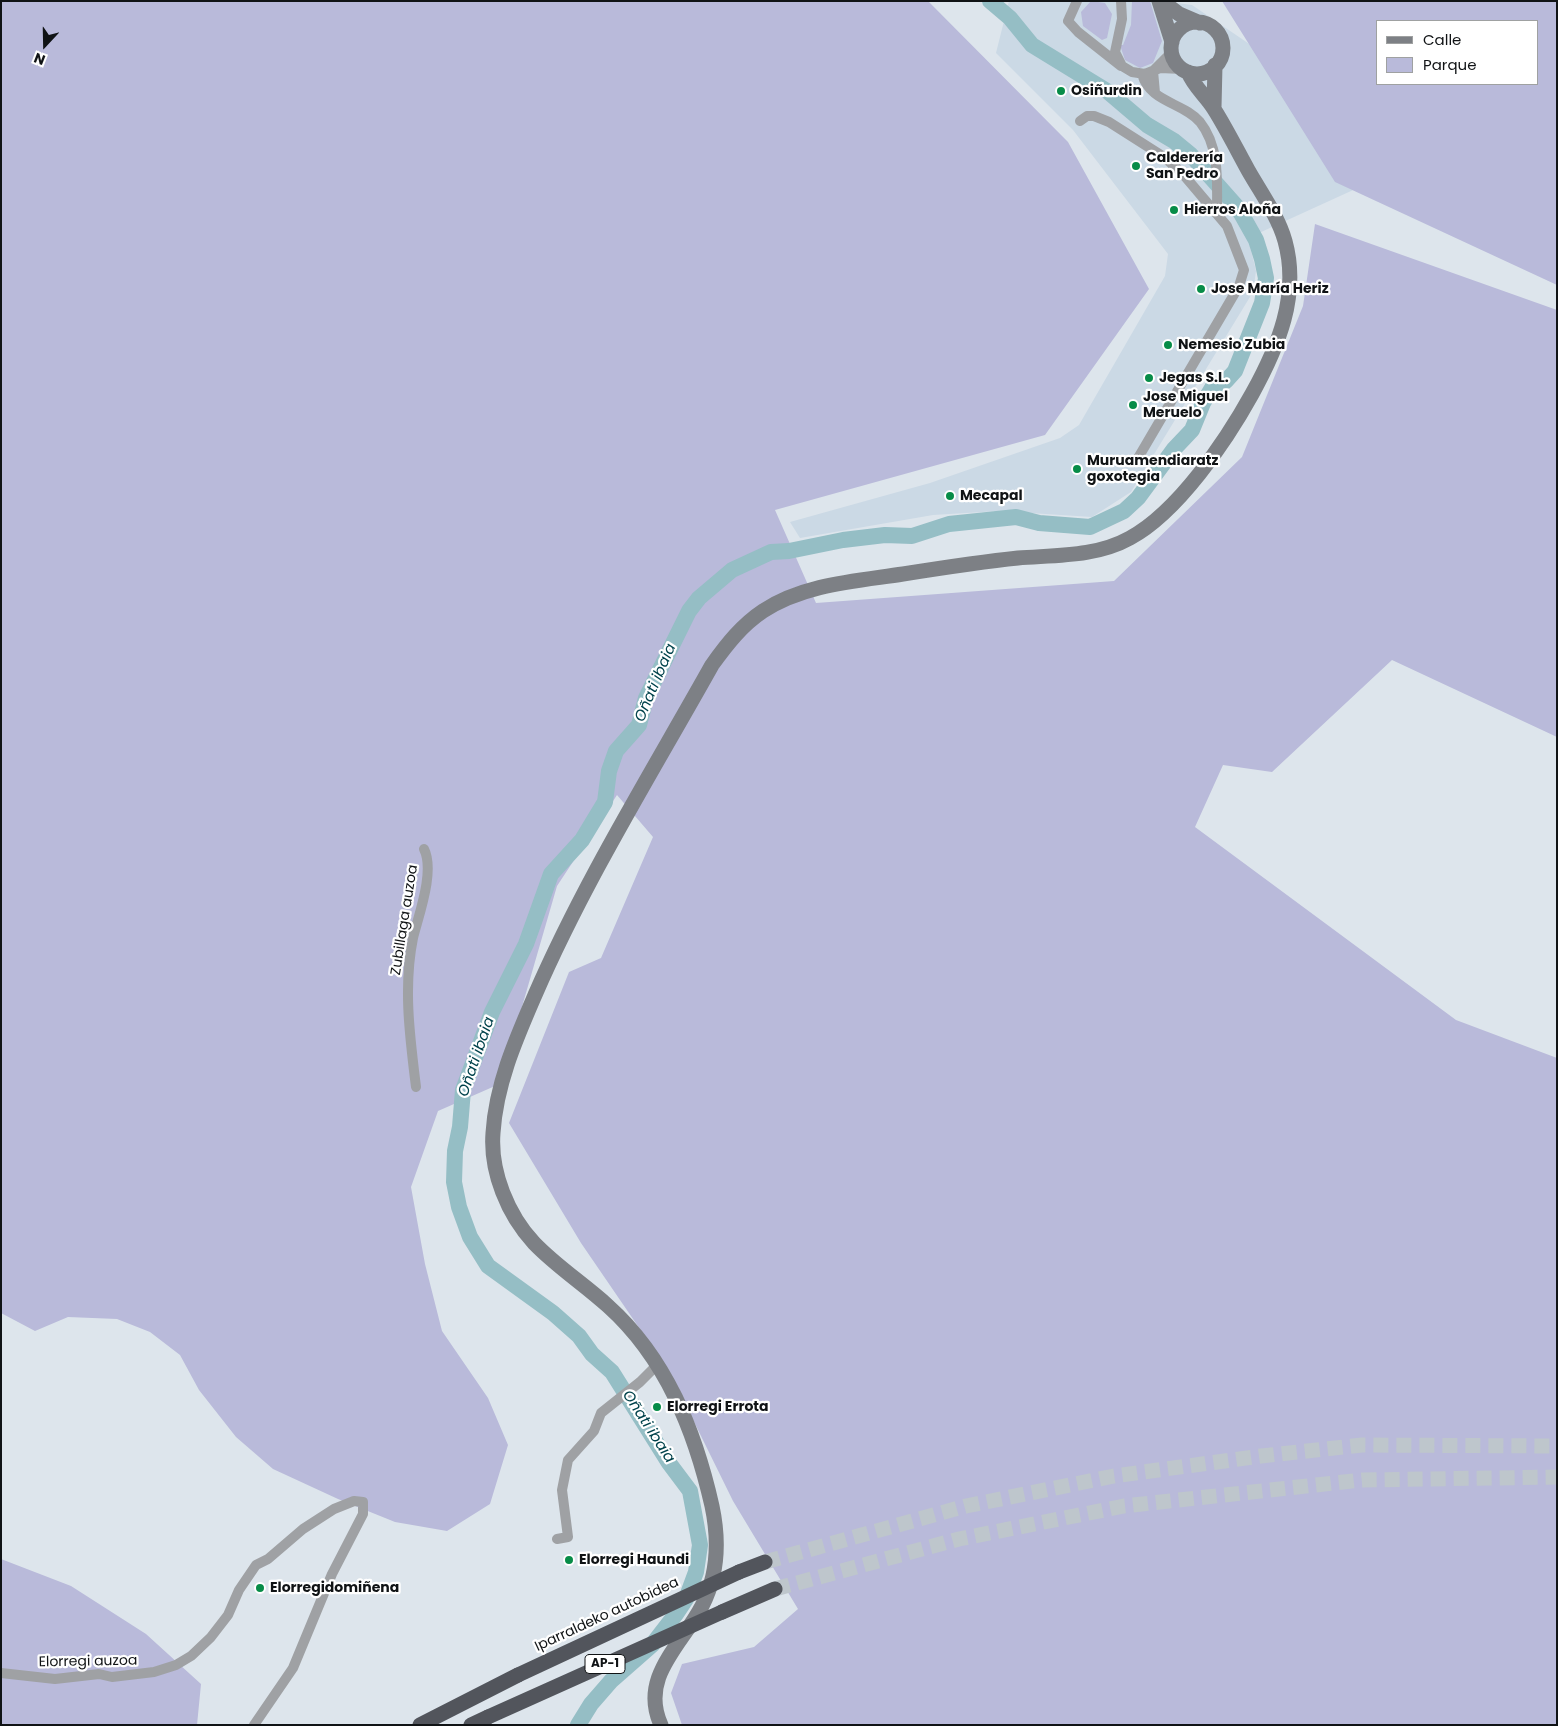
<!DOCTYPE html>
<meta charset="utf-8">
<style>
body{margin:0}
#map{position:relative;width:1558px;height:1726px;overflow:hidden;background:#dde5ec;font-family:Poppins,sans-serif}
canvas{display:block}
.frame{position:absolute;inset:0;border:2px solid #101315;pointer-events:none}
.legend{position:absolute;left:1376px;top:20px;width:162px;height:65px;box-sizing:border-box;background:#fff;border:1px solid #9fa1a1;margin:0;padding:6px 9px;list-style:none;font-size:15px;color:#101315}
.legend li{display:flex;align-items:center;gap:10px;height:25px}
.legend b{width:25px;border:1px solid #9fa1a1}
.north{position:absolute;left:20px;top:20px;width:50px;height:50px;-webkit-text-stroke:4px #fff;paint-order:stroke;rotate:201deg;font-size:14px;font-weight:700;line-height:20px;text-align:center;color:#101315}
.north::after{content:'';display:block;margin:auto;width:18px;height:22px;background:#101315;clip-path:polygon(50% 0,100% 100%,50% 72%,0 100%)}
</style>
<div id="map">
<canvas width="1558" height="1726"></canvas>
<div class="frame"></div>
<ul class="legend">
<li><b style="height:6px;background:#7d8085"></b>Calle</li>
<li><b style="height:14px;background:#b9bada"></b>Parque</li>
</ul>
<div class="north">N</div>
</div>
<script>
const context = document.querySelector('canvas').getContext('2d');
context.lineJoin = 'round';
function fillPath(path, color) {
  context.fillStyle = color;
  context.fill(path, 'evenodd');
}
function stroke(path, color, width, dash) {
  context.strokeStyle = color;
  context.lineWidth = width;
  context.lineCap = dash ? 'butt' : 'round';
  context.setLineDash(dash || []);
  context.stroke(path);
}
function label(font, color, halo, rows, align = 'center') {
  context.font = font + ' Poppins,sans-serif';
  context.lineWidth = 4.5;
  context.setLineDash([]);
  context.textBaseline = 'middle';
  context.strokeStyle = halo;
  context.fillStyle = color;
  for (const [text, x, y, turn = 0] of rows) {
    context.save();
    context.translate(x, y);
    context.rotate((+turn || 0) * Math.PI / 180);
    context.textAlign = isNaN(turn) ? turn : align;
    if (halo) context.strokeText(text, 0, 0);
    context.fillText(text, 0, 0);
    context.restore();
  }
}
const built = new Path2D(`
 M1009,1H1161L1192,5L1286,69L1362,186L1248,238L1256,271L1253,292L1131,492L1092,517L999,511L933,515L800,538L790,522L930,483L1060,438L1079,425L1165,276L1168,254L1073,130L996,53Z`);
const green = new Path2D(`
 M1,1H928L1068,142L1149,289L1045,435L775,510L816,603L1114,581L1242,457L1303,306L1315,224L1557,310V737L1392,660L1272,772L1223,765L1195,827L1456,1020L1557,1058V1725H682L671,1693L682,1664L754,1647L798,1609L733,1501L670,1373L581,1243L509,1123L569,972L601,958L653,837L617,795L557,886L519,1017L495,1086L438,1111L411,1187L425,1264L442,1331L488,1398L508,1445L490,1504L447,1531L395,1522L338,1499L273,1469L236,1437L199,1390L180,1355L150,1332L117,1319L68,1317L35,1331L1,1313Z
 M1091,1L1105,3L1112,14L1107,38L1102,40L1083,26L1081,12Z
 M1132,1H1150L1162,41L1153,63L1140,68L1125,60L1120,45H1123L1131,25Z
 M1222,1H1557V285L1335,182ZM1537,21V84H1377V21Z
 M1,1559L71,1586L146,1634L201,1684L197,1725H1Z`);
const river = new Path2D(`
 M578,1725L591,1704L611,1681L652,1645L676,1614L686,1599L696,1572L700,1545L690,1491L669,1463L612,1372L592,1354L579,1336L553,1313L488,1266L470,1237L459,1207L454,1182L455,1151L460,1127L463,1090L492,1012L526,944L551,874L582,840L605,802L609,771L616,751L639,725L646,698L689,611L699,598L732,570L771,552L789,551L843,540L885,535L912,536L949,524L1016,517L1039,523L1090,527L1124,511L1138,498L1174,449L1192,430L1203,403L1212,388L1226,381L1235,371L1262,303L1266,278L1262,259L1256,240L1238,208L1191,155L1174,141L1147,125L1107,91L1032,45L1010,18L990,1`);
const motorwayTunnel = new Path2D(`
 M765,1562L966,1506L1114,1476L1261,1456L1362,1445L1557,1446
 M775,1589L959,1539L1124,1506L1362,1480L1557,1477`);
const minor = new Path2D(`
 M1077,1L1068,21L1078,32L1121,66
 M1121,1L1122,19L1115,52L1122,66L1132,72L1145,74L1160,68L1182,69
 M1142,74C1150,103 1183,102 1200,122C1220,147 1217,182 1217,212
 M1155,93L1153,71L1168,56L1171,48
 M1080,121L1087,116H1094L1109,122L1164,157L1182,173L1227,226L1244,270L1239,286L1138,458
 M416,1087C410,1038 403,987 413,938C419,914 435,871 424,849
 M557,1539L568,1537L562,1490L568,1460L594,1431L601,1413L640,1382L658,1364
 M1,1673L55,1679L99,1674L112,1677L154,1672L176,1665L191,1656L211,1637L228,1615L239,1590L256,1565L268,1559L303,1529L334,1509L354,1501L363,1502V1514L332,1574L293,1668L254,1725`);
const secondary = new Path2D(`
 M1159,1L1172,42
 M1162,1L1179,14L1200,23
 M1171 48a26 26 0 1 1 52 0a26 26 0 1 1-52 0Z
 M1214,107L1215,65
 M661,1725C639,1677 682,1645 702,1606C718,1575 719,1539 712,1506C695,1431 666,1358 608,1306C584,1284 557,1267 534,1243C508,1215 490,1172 493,1133C496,1084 516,1039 535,995C585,880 651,774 712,665C727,644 742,625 763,611C804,584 857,581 903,574C941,568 979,562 1018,558C1056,555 1096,557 1130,538C1178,512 1226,441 1252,394C1278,347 1300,295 1285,241C1278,216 1261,193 1248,170C1237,150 1226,128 1214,109C1206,96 1194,87 1188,72`);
const motorway = new Path2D(`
 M739,1572L765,1562
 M722,1612L775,1589
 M420,1725L518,1675
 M471,1725L488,1717`);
const motorwayBridge = new Path2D(`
 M518,1675L739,1572
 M488,1717L722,1612`);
const markers = [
 [1061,91,5,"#078c48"],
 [1136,166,5,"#078c48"],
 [1174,210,5,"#078c48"],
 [1201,289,5,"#078c48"],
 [1168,345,5,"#078c48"],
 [1149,378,5,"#078c48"],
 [1133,405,5,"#078c48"],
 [1077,469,5,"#078c48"],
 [950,496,5,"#078c48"],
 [657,1407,5,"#078c48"],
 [569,1560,5,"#078c48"],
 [260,1588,5,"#078c48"]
];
const shields = [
 [605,1664,40]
];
const shieldNames = [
 ["AP-1",605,1664]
];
const poiNames = [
 ["Osiñurdin",1071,91],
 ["Calderería",1146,158],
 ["San Pedro",1146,174],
 ["Hierros Aloña",1184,210],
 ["Jose María Heriz",1211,289],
 ["Nemesio Zubia",1178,345],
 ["Jegas S.L.",1159,378],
 ["Jose Miguel",1143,397],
 ["Meruelo",1143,413],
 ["Muruamendiaratz",1087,461],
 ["goxotegia",1087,477],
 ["Mecapal",960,496],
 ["Elorregi Errota",667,1407],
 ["Elorregi Haundi",579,1560],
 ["Elorregidomiñena",270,1588]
];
const streetNames = [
 ["Zubillaga auzoa",405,920,-81],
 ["Iparraldeko autobidea",607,1615,-25],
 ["Elorregi auzoa",88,1662,-1]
];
const waterNames = [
 ["Oñati ibaia",656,683,-67],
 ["Oñati ibaia",477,1057,-71],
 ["Oñati ibaia",648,1427,57]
];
fillPath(built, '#cbd9e5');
fillPath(green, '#b9bada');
stroke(river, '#95bec5', 16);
stroke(motorwayTunnel, '#bec6cc', 15, [15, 8]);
stroke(minor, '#9fa1a4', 10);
stroke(secondary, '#7d8085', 15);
stroke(motorway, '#52555c', 15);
stroke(motorwayBridge, '#52555c', 15);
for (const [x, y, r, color] of markers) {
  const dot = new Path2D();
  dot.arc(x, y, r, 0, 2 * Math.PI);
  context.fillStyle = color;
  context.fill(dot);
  stroke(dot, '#fff', 2);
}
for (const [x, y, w] of shields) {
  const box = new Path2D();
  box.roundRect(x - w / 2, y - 9.5, w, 19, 4);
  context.fillStyle = '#fff';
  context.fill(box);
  stroke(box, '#101315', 1);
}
label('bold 12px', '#101315', null, shieldNames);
label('bold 14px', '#101315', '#fff', poiNames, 'left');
label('14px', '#101315', '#fff', streetNames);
label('italic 15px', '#00424b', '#fff', waterNames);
</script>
